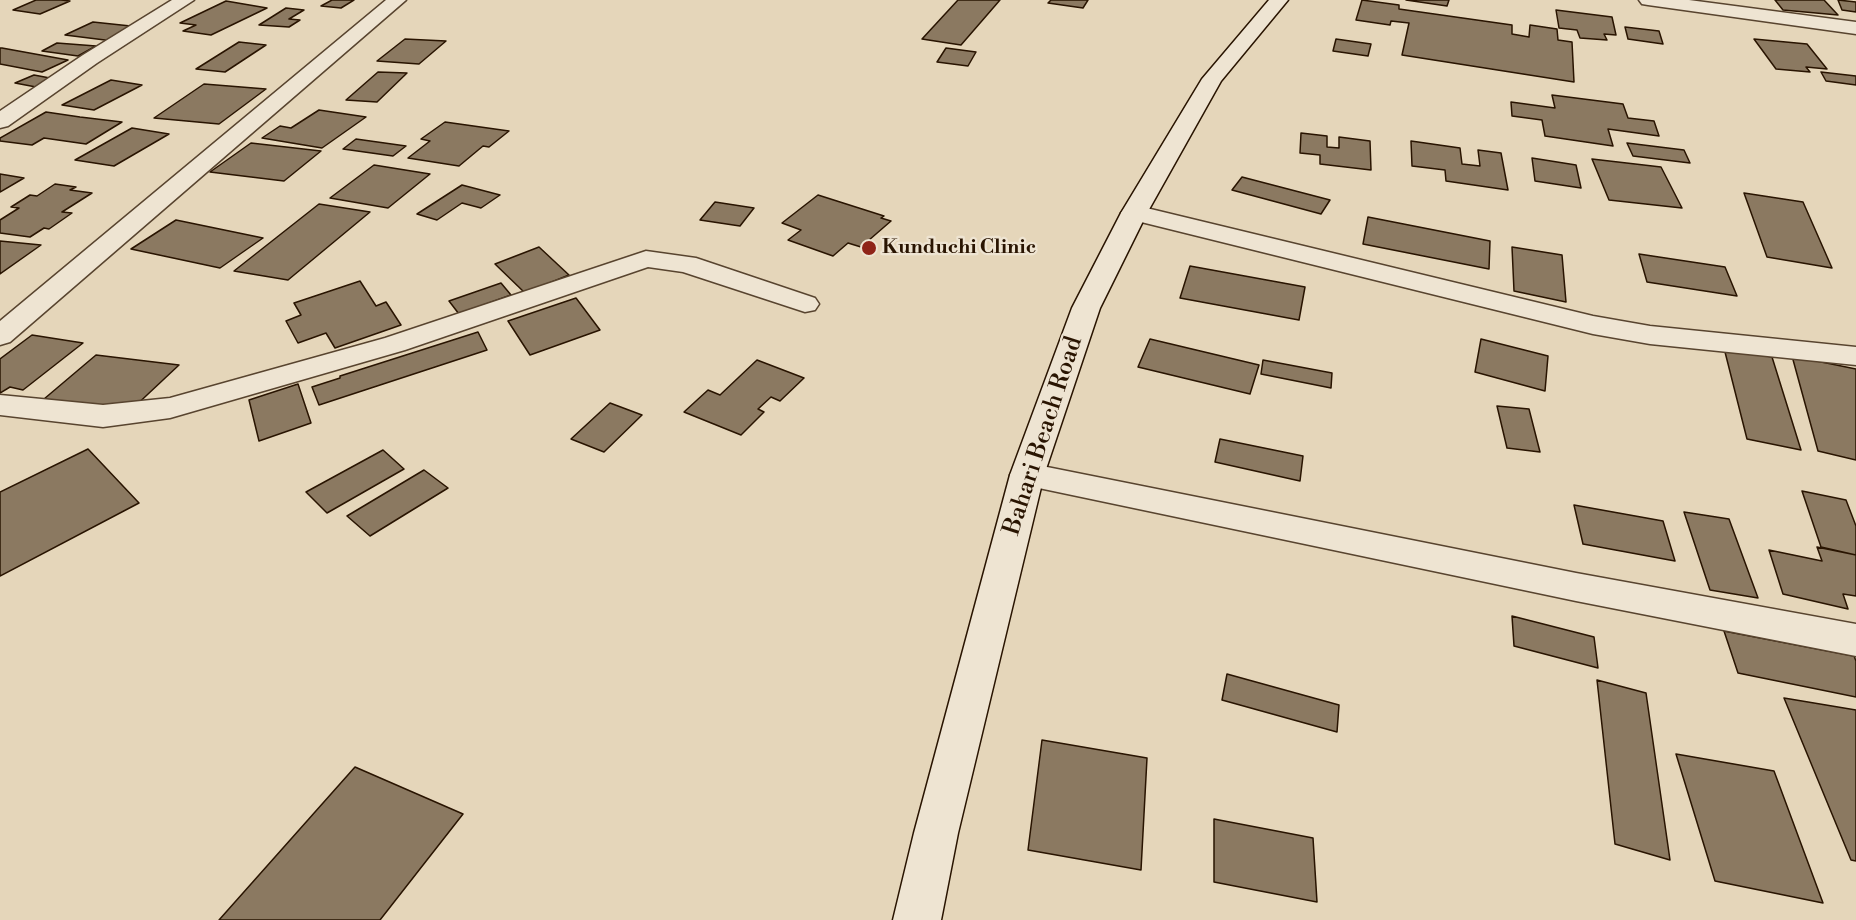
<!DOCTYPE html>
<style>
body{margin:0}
canvas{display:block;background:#e5d6ba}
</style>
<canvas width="1856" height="920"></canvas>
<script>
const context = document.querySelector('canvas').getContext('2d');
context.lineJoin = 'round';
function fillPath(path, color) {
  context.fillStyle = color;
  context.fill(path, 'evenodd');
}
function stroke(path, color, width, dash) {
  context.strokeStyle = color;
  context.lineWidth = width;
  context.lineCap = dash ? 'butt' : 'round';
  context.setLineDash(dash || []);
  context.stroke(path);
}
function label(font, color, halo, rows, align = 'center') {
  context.font = font + ' "Libre Bodoni",serif';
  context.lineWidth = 4.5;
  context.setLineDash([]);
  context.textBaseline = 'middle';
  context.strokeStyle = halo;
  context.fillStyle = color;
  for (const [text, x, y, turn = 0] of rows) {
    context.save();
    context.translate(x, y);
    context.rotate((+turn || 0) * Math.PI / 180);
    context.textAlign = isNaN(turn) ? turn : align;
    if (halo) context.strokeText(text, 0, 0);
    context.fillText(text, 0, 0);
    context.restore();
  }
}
const building = new Path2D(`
 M36,0H61L70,1L40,14L13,10Z
 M332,0H354L341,8L321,6Z
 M958,0H1000L961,45L922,39Z
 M1051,0H1088L1083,8L1048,3Z
 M1362,0L1399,5V9L1512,25V34L1529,37L1530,25L1557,29L1558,40L1572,42L1574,82L1402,55L1409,23L1391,21L1390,25L1356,20Z
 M1406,0H1449L1447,6Z
 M1775,0H1824L1838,15L1783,10Z
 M1838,0L1856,2V12L1842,10Z
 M226,1L267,8L211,35L183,31L196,25L180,23Z
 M286,8L304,10L289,19L300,20L289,27L259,25Z
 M1556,10L1612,17L1616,35L1604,34L1607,40L1580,38L1577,30L1559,28Z
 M93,22L140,27L113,41L65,35Z
 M1625,27L1659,31L1663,44L1628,39Z
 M405,39L446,41L419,64L377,61Z
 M1336,39L1371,44L1368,56L1333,51Z
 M1754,39L1807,44L1827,69L1806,67L1810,72L1776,69Z
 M239,42L266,45L225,72L196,69Z
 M57,43L96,46L78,56L42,51Z
 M0,48H2L68,60L42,72L0,64Z
 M946,48L976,52L968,66L937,62Z
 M378,72L407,73L377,102L346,100Z
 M1821,72L1856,76V85L1826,81Z
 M34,75L55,79L36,87L15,83Z
 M111,80L142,85L94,110L62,105Z
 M204,84L266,89L219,124L154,118Z
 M1552,95L1623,104L1628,118L1654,121L1659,136L1608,129L1613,146L1545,136L1542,120L1512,116L1511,102L1555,108Z
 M319,110L366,117L322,148L262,138L280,126L291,128Z
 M46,112L80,117L122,122L86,144L44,138L32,145L0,141V138Z
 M445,122L509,131L489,147L483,146L459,166L408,158L430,141L421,139Z
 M132,128L169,134L114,166L75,160Z
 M1301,133L1327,136V147L1339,148V137L1370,141L1371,170L1320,164V155L1300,153Z
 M356,139L406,146L393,156L343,149Z
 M1411,141L1460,148L1462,164L1480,166L1478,150L1501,153L1508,190L1446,181L1445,170L1412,166Z
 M251,143L321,151L284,181L210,172Z
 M1627,143L1684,150L1690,163L1633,156Z
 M1532,158L1576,165L1581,188L1535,181Z
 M1592,159L1661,167L1682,208L1609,200Z
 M374,165L430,174L388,208L330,198Z
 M0,174L24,178L0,192Z
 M1242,177L1330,200L1321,214L1232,190Z
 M55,184L76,187L70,190L92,193L62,212L72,213L49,229L44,228L30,237L0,233V220L19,208L11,207L30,195L37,196Z
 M462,185L500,195L481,208L462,203L437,220L417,214Z
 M1744,193L1803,202L1832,268L1767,257Z
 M818,195L884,216L881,218L891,221L861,247L848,243L833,256L788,240L801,230L782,223Z
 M715,202L754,208L740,226L700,220Z
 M319,204L370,212L288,280L234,271Z
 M1368,217L1490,241L1489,269L1363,244Z
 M176,220L263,238L220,268L131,249Z
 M0,241L41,245L0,274Z
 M539,247L569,275L525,293L495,264Z
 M1512,247L1562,255L1566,302L1514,291Z
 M1639,254L1725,267L1737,296L1647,282Z
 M1190,266L1305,287L1299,320L1180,298Z
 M360,281L376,306L386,302L401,325L335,348L326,333L298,343L286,321L301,315L294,303Z
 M501,283L511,295L459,314L449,301Z
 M576,298L600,330L530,355L508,321Z
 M478,332L487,350L319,405L312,387L340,378V376Z
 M32,335L83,343L23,390L10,387L0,393V359Z
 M1150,339L1259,365L1250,394L1138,367Z
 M1481,339L1548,356L1545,391L1475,372Z
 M1724,348L1772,357L1801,450L1747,439Z
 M96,355L179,365L131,410L44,399Z
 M1792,356L1856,369V460L1818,451Z
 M757,360L804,378L780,401L771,397L758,409L764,412L741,435L684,412L708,390L720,395Z
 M1263,360L1332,373L1331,388L1261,374Z
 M298,384L311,423L259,441L249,400Z
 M610,403L642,415L604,452L571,439Z
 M1497,406L1529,409L1540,452L1507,448Z
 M1220,439L1303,456L1300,481L1215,462Z
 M88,449L139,503L0,576V492Z
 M383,450L404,469L327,513L306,492Z
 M424,470L448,488L370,536L347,516Z
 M1802,491L1846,500L1856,526V555L1821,547Z
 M1574,505L1663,521L1675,561L1583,544Z
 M1684,512L1729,519L1758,598L1710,590Z
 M1817,547L1856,555V596L1843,594L1848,609L1783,594L1769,550L1822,561Z
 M1512,616L1594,637L1598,668L1514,646Z
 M1724,631L1854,656L1856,661V697L1738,673Z
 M1227,674L1339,705L1337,732L1222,700Z
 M1597,680L1646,693L1670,860L1615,844Z
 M1784,698L1856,710V861L1851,860Z
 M1042,740L1147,758L1141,870L1028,850Z
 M1676,754L1774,771L1823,903L1715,881Z
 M355,767L463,814L380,920H219Z
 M1214,819L1313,838L1317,902L1214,882Z`);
const street = new Path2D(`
 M172,0H194L97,63L8,126L0,128V111L83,55Z
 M386,0H406L10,342L0,345V321Z
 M1639,0H1689L1856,22V34L1648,5L1642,4Z
 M1134,205L1593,316L1650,326L1856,347V365L1650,344L1593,334L1125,218L1121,213L1125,208Z
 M646,251L696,258L815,298L819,304L815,310L805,312L683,272L648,267L405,350L170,418L103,427L0,415V395L103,405L170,398L385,338Z
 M1027,463L1576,573L1856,624V656L1576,601L1015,483L1010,475L1015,467Z`);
const secondary = new Path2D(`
 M1269,0H1288L1221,81L1147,213L1100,308L1044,475L958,833L941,920H893L914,833L1010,475L1072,308L1121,213L1202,79Z`);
const markers = [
 [869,248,8,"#8f2418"]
];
const farPoinames = [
 ["Kunduchi Clinic",882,248]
];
const streetNames = [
 ["Bahari Beach Road",1044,436,-72]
];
fillPath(building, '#8b7961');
stroke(building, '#291401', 1.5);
stroke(street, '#58442f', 3);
stroke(secondary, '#291401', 3);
fillPath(street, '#eee4d2');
fillPath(secondary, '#eee4d2');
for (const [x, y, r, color] of markers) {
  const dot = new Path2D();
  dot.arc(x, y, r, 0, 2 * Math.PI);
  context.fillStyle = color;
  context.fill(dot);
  stroke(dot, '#eee4d2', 2);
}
label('bold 20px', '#291401', '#eee4d2', farPoinames, 'left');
label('24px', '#291401', '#eee4d2', streetNames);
</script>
